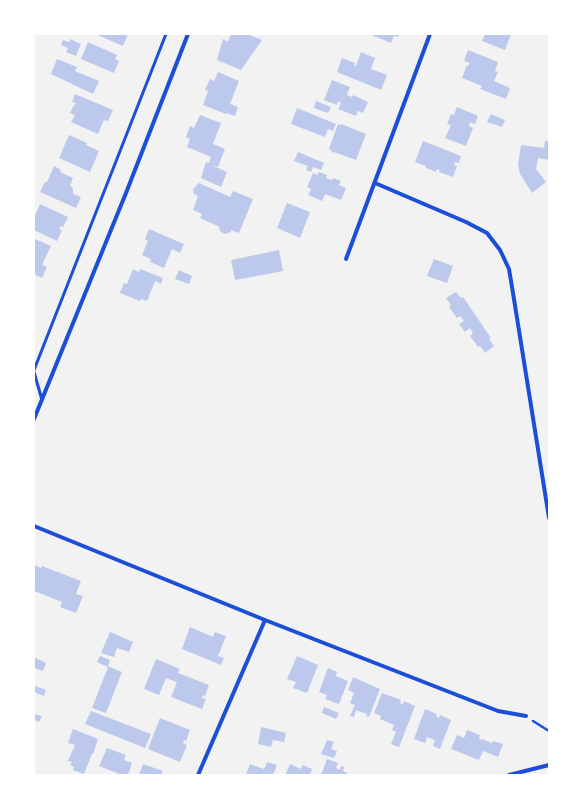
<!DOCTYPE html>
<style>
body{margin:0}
#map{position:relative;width:583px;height:809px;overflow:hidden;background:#f2f2f2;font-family:"Exo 2",sans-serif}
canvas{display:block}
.frame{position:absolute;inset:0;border:35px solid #fff;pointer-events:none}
</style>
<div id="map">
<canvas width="583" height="809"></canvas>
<div class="frame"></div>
</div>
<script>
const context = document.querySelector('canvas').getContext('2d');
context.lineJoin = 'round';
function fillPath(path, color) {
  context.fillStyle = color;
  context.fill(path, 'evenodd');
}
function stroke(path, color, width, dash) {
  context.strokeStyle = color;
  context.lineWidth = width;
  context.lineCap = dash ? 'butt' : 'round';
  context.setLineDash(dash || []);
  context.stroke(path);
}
const building = new Path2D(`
 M95,34H128L123,46Z
 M231,34H247L262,40L241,70L217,60L223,39L228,42Z
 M369,34H399L398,37L394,36L391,43Z
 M485,34H511L505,50L482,41Z
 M70,39L81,44L76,56L66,52L68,48L61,45L63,40L69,42Z
 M88,42L117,55L115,59L119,61L114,73L81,59Z
 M468,50L498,62L495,71L498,72L494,81L510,88L506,99L480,89L482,86L462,78L467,65L468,66L470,63L464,61Z
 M361,52L375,58L371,69L387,75L381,90L337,72L342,58L355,63L354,65L356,66Z
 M57,59L77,67L75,71L99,81L93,94L51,74Z
 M218,72L239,81L230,104L238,107L235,116L226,113V114L203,105L208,91L205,90L210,79L214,81Z
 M332,80L350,87L347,95L352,97L353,95L368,102L363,113L358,111L356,116L338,109L341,103L338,101L337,105L324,100Z
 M75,94L113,110L108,121L104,120L98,134L71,122L75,115L70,113L74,105H75L76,103L72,102Z
 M316,101L331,107L328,113L314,108Z
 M457,107L478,116L475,124L470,122L469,126L473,128L466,146L445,138L451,125L447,124L451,114L454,115Z
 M297,108L336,124L333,131L328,129L325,137L291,124Z
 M491,114L505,120L502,127L487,122Z
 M200,115L221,123L213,144L225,149L218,167L211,165L227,172L221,187L201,178L206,162L209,163L211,157L187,147L190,139L186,137L190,126L194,128Z
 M338,124L340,125L341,124L366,134L356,160L334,152V153L331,151V150L329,149Z
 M69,135L87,143L86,145L99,151L90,172L59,158Z
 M423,141L461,156L459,163L455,162L454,165L457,166L453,177L439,172L440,170L437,169L436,172L426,168V166L415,162Z
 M545,141H549V160L538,158L536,169L546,182L532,193L520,174L518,165L521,145L544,148Z
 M298,152L324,163L321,170L313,167L311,172L306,170L308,166L294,161Z
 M54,166L61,170L60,172L73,178L70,186L73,188V194L81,197L76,208L40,192L45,182H47Z
 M319,172L327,175L326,178L332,180L333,178L341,181L339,185L346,188L341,200L325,194L322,201L308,195L311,189L307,187L313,173L317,175Z
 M199,183L230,197L233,191L253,199L239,233L231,230V232L225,234L221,232L218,226L200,218L202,214L193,210L198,196L194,194L193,189Z
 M287,203L310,212L300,238L277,228Z
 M40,204L68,217L63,227L61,226L59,229L62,230L57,241L34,230V218Z
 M149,229L184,244L180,253L172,249L164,268L150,262L151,259L142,255L148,241L145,239Z
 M35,239L51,246L42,265L47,267L42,278L34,274Z
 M279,250L283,271L235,280L231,260Z
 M434,259L453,266L447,283L427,276Z
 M133,269L139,272L140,269L163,278L161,284L155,281L147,301L141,299L140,301L120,293L124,283L127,284Z
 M179,270L192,276L189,284L175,279Z
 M456,292L461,298L463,297L491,338L489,339L494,346L485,353L480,346L478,347L470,336L473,333L470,328L465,332L459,324L464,321L460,316L457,318L449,307L451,305L446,298Z
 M34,565L41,568L42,566L81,581L76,594L83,596L76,613L60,607L62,602L34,591Z
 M190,627L213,637L215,632L226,636L218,656L224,658L221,665L182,649Z
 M110,632L133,642L129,652L117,648L114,657L101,653Z
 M100,656L110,660L108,666L110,667L122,672L106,713L92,708L108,667L97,662Z
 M297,656L318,665L307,693L293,688L296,682L287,679Z
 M34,657L46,663L43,671L34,668Z
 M156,659L180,669L178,673L209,685L205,696L203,695L202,698L206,699L202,709L171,697L177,682L166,678L159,695L144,689Z
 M328,668L337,672L336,676L348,681L339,704L325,699L327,695L319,692Z
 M353,677L380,689L369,717L366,716L367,714L356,710L354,717L350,716L355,705L350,703L354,693L348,690Z
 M35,686L46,690L44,696L34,692Z
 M382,693L401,700L400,703L403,704L404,701L415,706L399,747L391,744L396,732L392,730L394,725L380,719L381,716L374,713Z
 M324,707L339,713L336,719L322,713Z
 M425,709L437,714L436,716L439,718L440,715L451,720L440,749L433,746L435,740L427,737L425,743L414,739Z
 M91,711L151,734L145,748L85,724Z
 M34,714L42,716L39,722L34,720Z
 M160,718L190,730L186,741L184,740L183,743L187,745L180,762L148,749Z
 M261,727L286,733L284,742L273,740L271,747L258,744Z
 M73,729L98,739L93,754H92L84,774L73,770L74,767L70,765L72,762L68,761L75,745L68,743Z
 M467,730L480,735L479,739L481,740L482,739L492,743L493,741L503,744L498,757L483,751L479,760L451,749L457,735L464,738Z
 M327,740L334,742L331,749L337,751L334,758L321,754Z
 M107,748L126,755L124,760L132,763L128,775H122L99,766Z
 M327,759L338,763L336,768L340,770L341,766L344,767L343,771L347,773V775H321Z
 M267,762L277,765L273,775H246L250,764L264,769Z
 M143,764L163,771L161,775H139Z
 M290,764L301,769L303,765L312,769L310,775H285Z`);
const path = new Path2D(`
 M533,721L549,731`);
const service = new Path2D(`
 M34,370L166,34
 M34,372L42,400`);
const minor = new Path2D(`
 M375,183L466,222L487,233L500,250L509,269L513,293L549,518
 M346,259L430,34
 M34,419L126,193L188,34
 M34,526L265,620L498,711L526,716
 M198,775L265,620
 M509,775L549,765`);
fillPath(building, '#bdc9ec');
stroke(path, '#1d4ed8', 2.5);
stroke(service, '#1d4ed8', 3);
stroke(minor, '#1d4ed8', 4);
</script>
